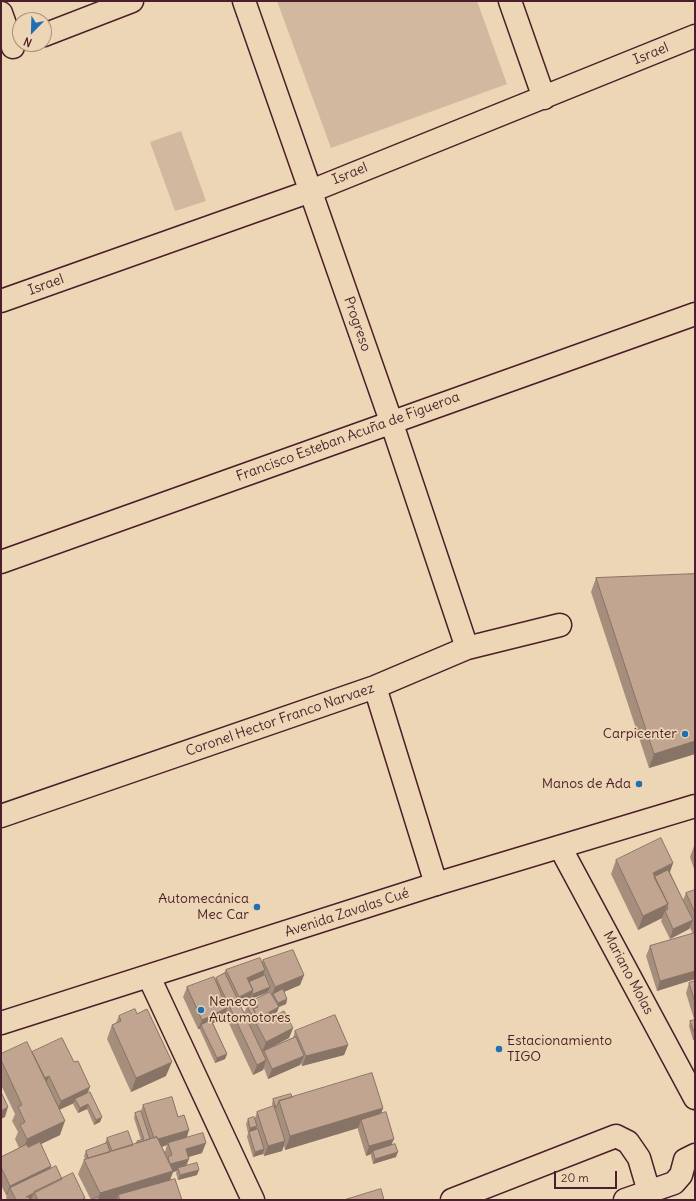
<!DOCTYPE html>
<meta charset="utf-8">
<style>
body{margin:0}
#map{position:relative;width:696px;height:1201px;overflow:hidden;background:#edd6b5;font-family:Delius,sans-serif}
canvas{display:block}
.frame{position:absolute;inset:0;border:2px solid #4a1f2b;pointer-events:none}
.north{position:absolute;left:12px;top:12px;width:40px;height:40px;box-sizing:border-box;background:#edd6b5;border:1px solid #ac8d7e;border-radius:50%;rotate:203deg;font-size:11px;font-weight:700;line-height:16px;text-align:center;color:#4a1f2b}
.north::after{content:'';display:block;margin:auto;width:14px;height:18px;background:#1f6fb2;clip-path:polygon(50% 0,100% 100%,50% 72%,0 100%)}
.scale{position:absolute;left:554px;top:1171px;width:63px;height:18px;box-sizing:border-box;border:2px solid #4a1f2b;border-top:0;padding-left:5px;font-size:12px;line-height:14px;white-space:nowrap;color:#4a1f2b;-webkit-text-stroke:3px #edd6b5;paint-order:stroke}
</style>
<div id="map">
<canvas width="696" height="1201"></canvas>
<div class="frame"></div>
<div class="north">N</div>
<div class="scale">20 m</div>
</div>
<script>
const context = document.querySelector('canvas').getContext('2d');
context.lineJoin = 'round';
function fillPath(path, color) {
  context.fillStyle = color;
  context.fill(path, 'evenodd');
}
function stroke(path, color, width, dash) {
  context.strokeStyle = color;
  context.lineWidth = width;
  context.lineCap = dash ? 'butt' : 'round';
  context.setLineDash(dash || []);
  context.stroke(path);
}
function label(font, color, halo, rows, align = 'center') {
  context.font = font + ' Delius,sans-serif';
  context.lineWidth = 3.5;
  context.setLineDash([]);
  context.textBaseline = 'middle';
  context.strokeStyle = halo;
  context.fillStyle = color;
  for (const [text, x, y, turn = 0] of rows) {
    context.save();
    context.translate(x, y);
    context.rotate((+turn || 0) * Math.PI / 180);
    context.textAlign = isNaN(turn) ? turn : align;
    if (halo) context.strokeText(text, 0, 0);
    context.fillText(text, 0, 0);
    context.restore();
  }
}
const green = new Path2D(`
 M277,1H477L507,84L331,148Z
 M181,131L206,201L175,211L150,142Z`);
const minor = new Path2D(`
 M244,1L391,421L467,648
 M510,1L544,98
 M1,13L13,47
 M44,35L132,1
 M1,301L311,191L695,36
 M1,562L695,314
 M375,687L436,884
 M1,816L375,687L467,648L560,625
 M560,847L695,1098
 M149,977L253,1200
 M452,1200L616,1136L628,1142L639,1158L649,1192
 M625,1200L674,1183L681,1175L685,1160L695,1155`);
const major = new Path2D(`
 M1,1023L436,884L695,806`);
const wall = new Path2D(`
 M695,574V754L649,768L591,592L596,578Z
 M695,843V872L690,857Z
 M616,860L673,863L670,872L683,900L686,893L695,890V979L657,991L646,956L650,946L693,934L690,928L689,929L670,939L661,921L662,918L638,930L611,874Z
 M263,960L304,975L300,985L284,992L287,999L286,1004L279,1007L277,1012L269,1017L270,1018L293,1028L289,1038L265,1050L293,1038L295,1031L348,1045L344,1055L302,1066L301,1063L300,1065L268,1079L264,1068L263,1070L253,1075L225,1015L224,1018L213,1023L227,1054L225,1059L215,1063L200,1030V1029H198L183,997L187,987L215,980L216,978L224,973L226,970L262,962ZM268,990L269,992L254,1000L252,1005L254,1009H253L247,1006L244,1013L240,1004L250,1000L251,997V999L268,992Z
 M695,981V1019H694L686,993L689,983Z
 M119,1016L166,1076L131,1092L107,1039L112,1025L116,1023Z
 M695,1020V1039L693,1040L689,1026L690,1021Z
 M32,1052L87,1094L102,1117L100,1122L94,1125L87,1109L78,1113L73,1104L74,1103L60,1109V1135L41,1144L51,1168L62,1179L85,1198V1200H7L6,1197L7,1195H6L1,1185V1157L19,1148L15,1139L18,1132L12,1121L15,1114L1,1085V1054Z
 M292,1097L383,1108L381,1114L396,1157L373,1164L371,1156V1154L366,1156L358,1130V1128L285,1150L284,1146L282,1151L264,1156L263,1153V1154L253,1157L247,1137L248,1133L246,1124L248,1119L255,1118L257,1112L273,1107L272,1104L273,1099Z
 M143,1105L178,1117L189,1130L186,1138L202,1153L188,1157L186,1166L197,1175L178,1180L176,1173L177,1171L173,1172L170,1180L182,1200H91L78,1174L84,1160L85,1159L84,1156L86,1151L106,1144L105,1143L107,1138L133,1145L136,1144L137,1141L141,1140L134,1118L135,1113L141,1111ZM167,1145L165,1152L162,1147Z`);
const shadedWall = new Path2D(`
 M695,741V754L649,768L654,754Z
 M673,863L668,877L656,883L653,873Z
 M668,904L662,918L638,930L643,916Z
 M693,920L689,929L670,939L673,929Z
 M265,970L262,979L249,985L247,978Z
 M695,971V979L657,991L660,981Z
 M304,975L300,985L274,996L273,994L271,997L275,987Z
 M270,987L268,992L251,999L253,994Z
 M253,990L250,1000L235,1007L239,997Z
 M287,999L286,1004L276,1008L278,1003Z
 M279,1007L277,1012L263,1020H255Z
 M227,1008L224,1018L202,1028L201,1025L200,1029H198L202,1020Z
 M293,1028L289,1038L262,1052L266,1042Z
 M695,1035V1039L693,1040Z
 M348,1045L344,1055L302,1066L306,1056Z
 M227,1054L225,1059L215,1063L217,1058Z
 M304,1056L300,1065L268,1079L272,1069Z
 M266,1060L263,1070L253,1075L257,1065Z
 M172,1062L166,1076L131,1092L136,1078Z
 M49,1076L45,1086L43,1079Z
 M90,1087L86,1097L75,1099L74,1103L57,1111L61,1101Z
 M88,1104L87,1109L78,1113L80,1108Z
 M8,1107L5,1117L1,1119V1111Z
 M383,1108L378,1122L361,1120L358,1128L285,1150L290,1136Z
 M102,1117L100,1122L94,1125L96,1120Z
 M65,1121L60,1135L22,1153L27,1139Z
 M257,1126L255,1131L249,1133L250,1128Z
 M189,1130L186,1140L168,1143L167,1145L151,1150L154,1140Z
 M394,1139L390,1148L373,1151L371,1154L366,1156L369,1146Z
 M285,1141L282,1151L264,1156L268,1146Z
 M206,1143L202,1153L182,1159L186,1149Z
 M264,1149L263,1154L253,1157L255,1152Z
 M398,1152L396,1157L373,1164L375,1159Z
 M189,1159L185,1169L178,1168L177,1171L173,1172L168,1185L118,1195L117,1200H98L100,1193L170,1164Z
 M51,1166L48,1176L10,1188L7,1195H6L10,1186Z
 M199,1170L197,1175L178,1180L180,1175Z
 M34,1193L31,1200H24L26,1197Z`);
const building = new Path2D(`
 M695,574V741L654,754L596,578Z
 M661,838L673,863L653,873L668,904L643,916L616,860Z
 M668,870L693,920L673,929L665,911L668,909L667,906L668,904L654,877Z
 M695,890V913L686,893Z
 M695,933V971L660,981L650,946Z
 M293,950L304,975L275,987L263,960Z
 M260,958L265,970L247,978L253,990L239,997L226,970Z
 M225,973L266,1060L257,1065L216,978Z
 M265,975L270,987L253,994L252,992L253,990L249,982Z
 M214,977L227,1008L202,1020L187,987Z
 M695,981V1002L689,983Z
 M283,989L287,999L278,1003L273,994Z
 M270,992L279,1007L258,1018L253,1009L258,1007L254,1000Z
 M251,1004L258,1018L264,1015L267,1020L284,1011L293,1028L266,1042L247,1006Z
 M135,1009L137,1014L147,1009L172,1062L136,1078L112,1025L121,1021L119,1016Z
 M268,1015L270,1018L267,1020L265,1016Z
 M335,1015L348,1045L306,1056L295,1031Z
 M211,1020L227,1054L217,1058L201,1025Z
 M695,1020V1035L690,1021Z
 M296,1037L304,1056L272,1069L264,1051Z
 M62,1038L74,1062L78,1061L90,1087L61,1101L49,1076L45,1078L32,1052Z
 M27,1042L65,1121L27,1139L20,1125L25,1122L18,1107L22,1105L1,1060V1054Z
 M372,1073L383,1108L290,1136L279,1101Z
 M1,1092L8,1107L1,1111Z
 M90,1092L102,1117L96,1120L88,1104L80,1108L75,1099Z
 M291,1094L292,1097L279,1101L276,1108L273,1099Z
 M172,1097L178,1117L184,1115L189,1130L158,1139L157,1137L154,1138L143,1105Z
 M274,1106L285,1141L268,1146L257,1112Z
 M141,1111L150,1139L137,1143V1141L144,1139L135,1113Z
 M386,1112L394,1139L369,1146L361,1120Z
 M254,1117L257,1126L250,1128L248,1119Z
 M258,1129L264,1149L255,1152L249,1132Z
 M128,1131L133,1145L112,1151L107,1138Z
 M203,1133L206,1143L186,1149L189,1159L170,1164L168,1157L172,1155L168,1143Z
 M157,1137L173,1171L100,1193L84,1160Z
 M40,1142L51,1166L10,1186L1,1167V1157L27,1144L28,1147Z
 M107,1143L110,1152L88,1158L86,1151Z
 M395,1144L398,1152L375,1159L373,1151Z
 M197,1163L199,1170L180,1175L178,1168Z
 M56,1166L62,1179L26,1197H29L30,1200H16L10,1188Z
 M73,1173L85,1198L81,1200H38L34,1192Z
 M175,1179L182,1200H120L118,1195Z
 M381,1189L384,1200H344Z
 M98,1197L99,1200H91Z`);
const markers = [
 [685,734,4,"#1f6fb2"],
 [639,784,4,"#1f6fb2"],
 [257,907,4,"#1f6fb2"],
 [201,1010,4,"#1f6fb2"],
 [499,1049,4,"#1f6fb2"]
];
const streetNames = [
 ["Israel",651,54,-22],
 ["Israel",350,174,-22],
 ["Israel",46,285,-20],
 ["Progreso",357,324,71],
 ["Francisco Esteban Acuña de Figueroa",348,437,-20],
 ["Coronel Hector Franco Narvaez",280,720,-19],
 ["Avenida Zavalas Cué",347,913,-18],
 ["Mariano Molas",628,973,62]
];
const poiNames = [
 ["Carpicenter",677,734],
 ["Manos de Ada",631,784],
 ["Automecánica",249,899],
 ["Mec Car",249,915],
 ["Neneco",209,1002,"left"],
 ["Automotores",209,1018,"left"],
 ["Estacionamiento",507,1041,"left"],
 ["TIGO",507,1057,"left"]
];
fillPath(green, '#d2b89f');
stroke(minor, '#4a1f2b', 25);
stroke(major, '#4a1f2b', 25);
stroke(minor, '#edd6b5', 22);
stroke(major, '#edd6b5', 22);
fillPath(wall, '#a68e7d');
fillPath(shadedWall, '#877466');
fillPath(building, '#c1a591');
stroke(building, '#877466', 1);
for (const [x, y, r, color] of markers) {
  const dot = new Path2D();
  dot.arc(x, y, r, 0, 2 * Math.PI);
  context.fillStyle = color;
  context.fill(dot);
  stroke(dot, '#edd6b5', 1.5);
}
label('14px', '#4a1f2b', '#edd6b5', streetNames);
label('14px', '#4a1f2b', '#edd6b5', poiNames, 'right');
</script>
